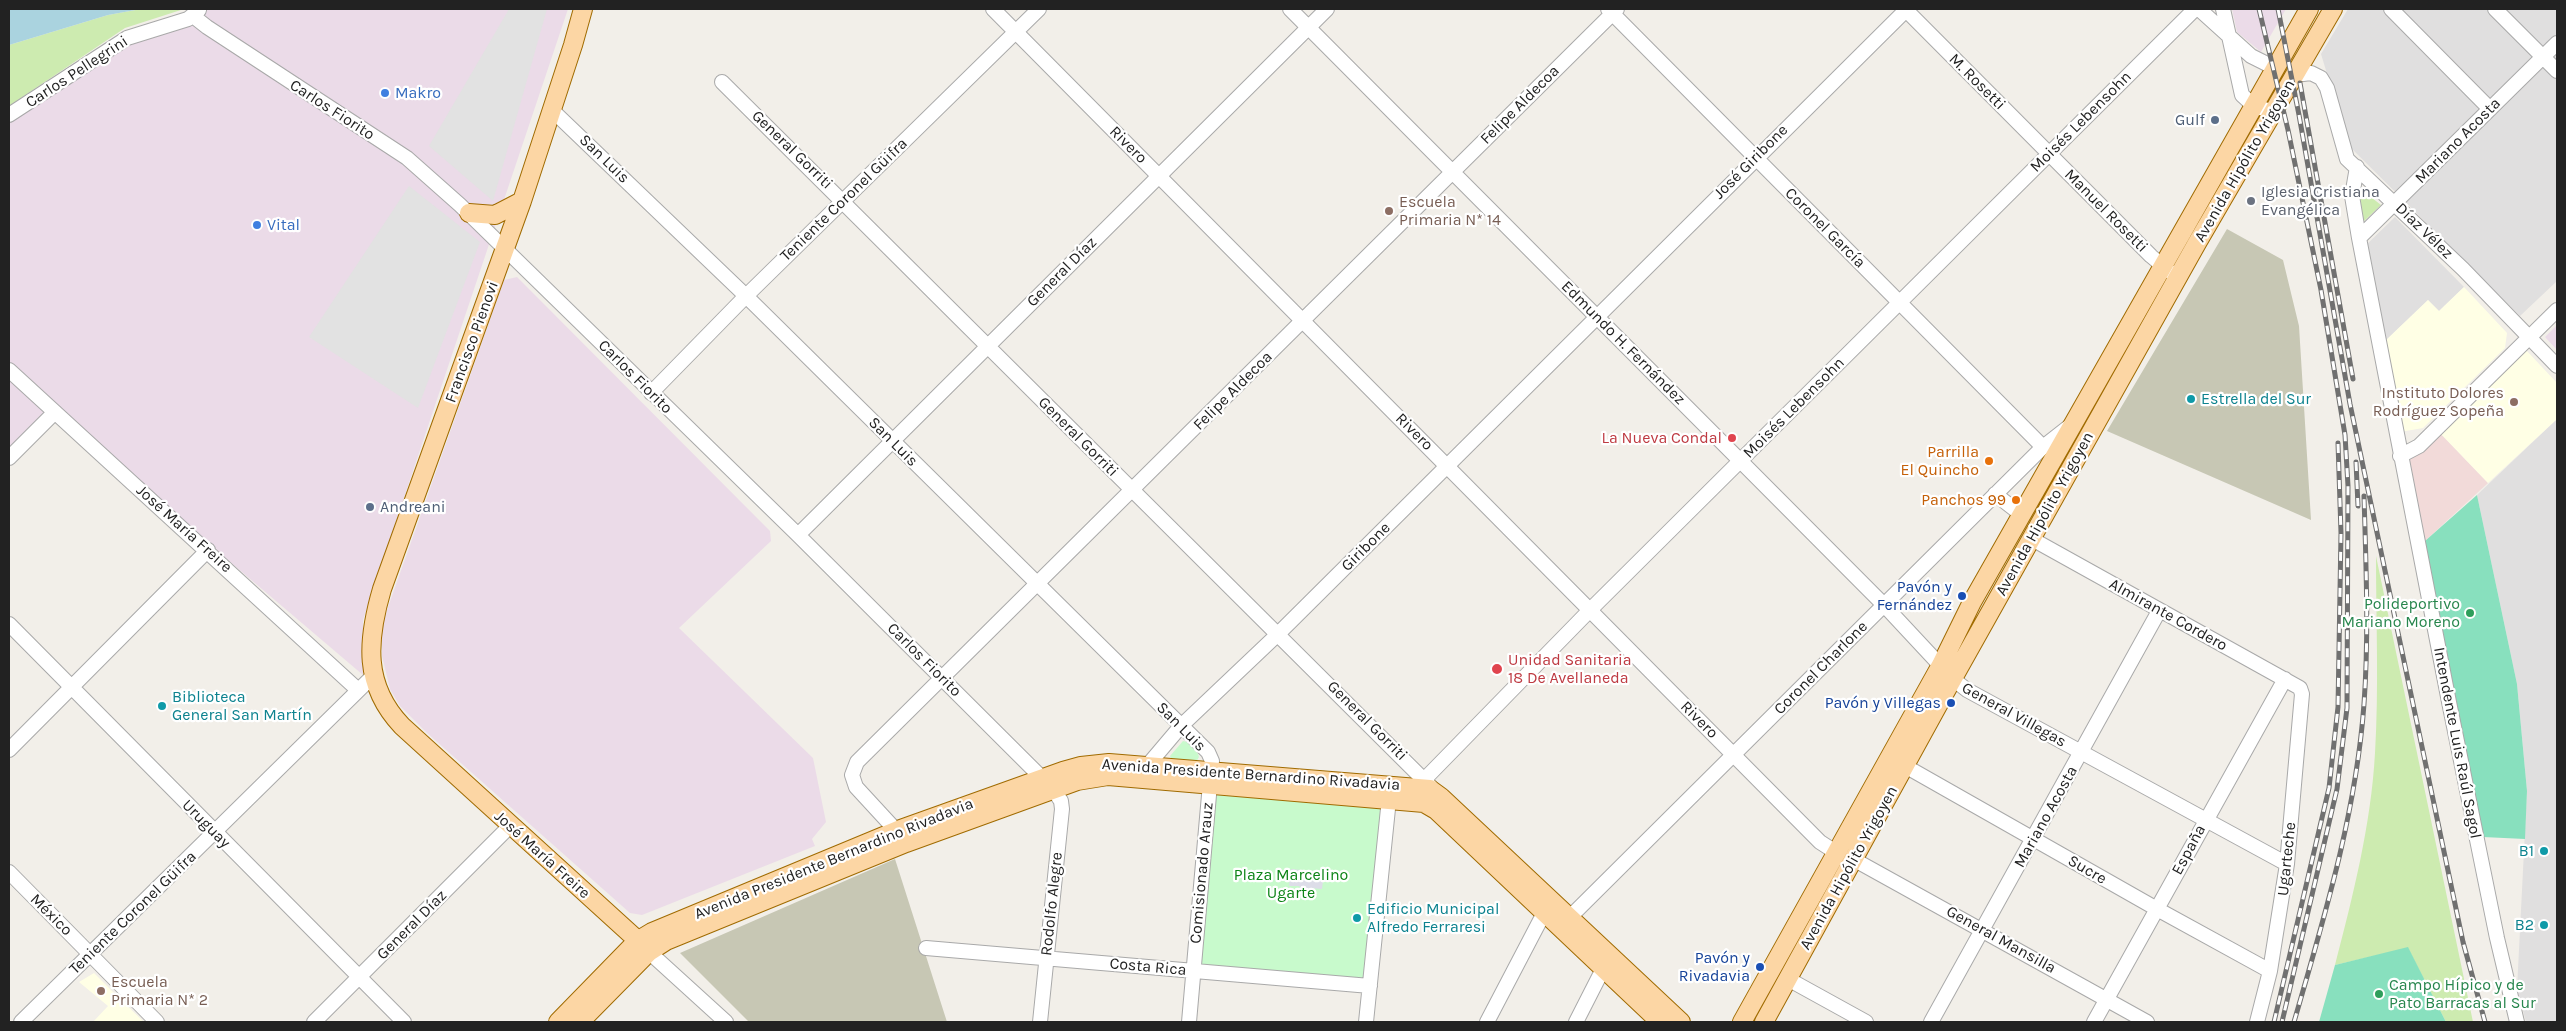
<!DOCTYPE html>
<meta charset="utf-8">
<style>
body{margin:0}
#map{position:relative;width:2566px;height:1031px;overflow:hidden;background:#f2efe9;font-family:Karla,sans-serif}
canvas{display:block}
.frame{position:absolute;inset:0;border:10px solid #222;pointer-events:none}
</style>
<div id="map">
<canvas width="2566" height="1031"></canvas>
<div class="frame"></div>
</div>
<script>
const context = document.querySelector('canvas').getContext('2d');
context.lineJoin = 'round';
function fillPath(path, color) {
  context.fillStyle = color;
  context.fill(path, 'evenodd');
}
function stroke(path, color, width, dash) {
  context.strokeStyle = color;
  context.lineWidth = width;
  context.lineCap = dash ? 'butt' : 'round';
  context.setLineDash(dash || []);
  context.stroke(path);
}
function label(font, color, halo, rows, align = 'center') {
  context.font = font + ' Karla,sans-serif';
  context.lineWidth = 4.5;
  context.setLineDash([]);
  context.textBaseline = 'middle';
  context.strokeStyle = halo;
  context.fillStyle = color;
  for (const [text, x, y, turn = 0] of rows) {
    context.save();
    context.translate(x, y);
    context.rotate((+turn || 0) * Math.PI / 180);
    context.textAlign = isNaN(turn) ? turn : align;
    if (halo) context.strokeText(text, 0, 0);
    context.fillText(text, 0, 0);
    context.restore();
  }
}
const residential = new Path2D(`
 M2348,9H2557V281L2520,316L2349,146L2321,54Z
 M2395,217L2464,287L2439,311L2428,300L2383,343L2366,245Z
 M2557,419V1022H2526L2517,989L2527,791L2517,684L2477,495Z`);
const commercial = new Path2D(`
 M2439,432L2488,483L2425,541L2409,457L2416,456Z`);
const industrial = new Path2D(`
 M192,9H568L363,620V675L55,413L9,455V119L125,31L183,14Z
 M2232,9H2286L2261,52L2237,32Z
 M517,277L770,531L771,541L679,628L813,758L826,822L812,839L815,846L642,915L630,913L427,733L400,706L390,689L382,656V624L504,280Z
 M2557,325V350L2545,337Z`);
const education = new Path2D(`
 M2464,287L2507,333L2505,348L2423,428L2400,432L2383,343L2428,300L2439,311Z
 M2526,350L2557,383V419L2488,483L2439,432Z
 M94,973L121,1000L144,1022H93L108,1006L79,982Z`);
const construction = new Path2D(`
 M2227,229L2283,260L2299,326L2311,520L2107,431Z
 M895,859L947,1022H749L680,953Z`);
const grass = new Path2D(`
 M141,9H184L125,28L9,106V45L108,15Z
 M2362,190L2381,205L2362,223L2358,198L2359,191Z
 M2376,556L2473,1022H2446L2408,948L2335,965C2353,896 2371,825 2375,753C2379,688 2376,622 2376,556Z`);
const park = new Path2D(`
 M1183,741C1192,742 1197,750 1199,757L1196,762L1172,760L1170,756Z
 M1210,784L1389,799L1370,986L1194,971Z`);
const pitch = new Path2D(`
 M2477,495L2517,684L2527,791L2525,839L2483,837L2425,541Z
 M2408,947L2446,1022H2319L2335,965Z`);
const parking = new Path2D(`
 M509,9H547L493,201L429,146Z
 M409,186L480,242L418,408L309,337Z`);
const plaza = new Path2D(`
 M1291,869L1324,872L1322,889L1309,888L1303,892L1299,886H1289Z`);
const water = new Path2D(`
 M9,9H141L108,15L9,45Z`);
const minor = new Path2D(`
 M993,9L1820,842L1837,853
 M1290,9L1884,605L1953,679L1967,690L2287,864
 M1608,9L2043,447
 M1905,9L2151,256L2170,272
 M2199,9L2251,56L2275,68
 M2223,9L2242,95L2254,106L2274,112
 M2391,9L2490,109
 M2495,9L2557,71
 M193,16L207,27L407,158L460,205L798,535L1053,789L1061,801L1062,809L1040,1022
 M2295,75L2311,73L2321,78L2327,88L2347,159L2463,269L2557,366
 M722,82L1431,787
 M553,111L746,296L1208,752L1212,761L1189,1022
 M9,115L127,38L188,19L199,10
 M2357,167L2352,196L2359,238L2449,702L2497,938L2517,1022
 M2359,238L2557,43
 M9,370L358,690
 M651,393L746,296L1039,9
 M2400,456L2419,446L2557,310
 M9,458L55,412
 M1995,494L2022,515
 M798,535L1327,9
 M2032,539L2300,688L2302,694L2287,864L2270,971L2257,1022
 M9,624L404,1022
 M9,750L208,550
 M1905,766L2157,909L2270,971
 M1142,772L1181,726L1278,634L1907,9
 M903,838L856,787L852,775L857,762L1617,9
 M1853,859L2147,1022
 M9,872L157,1022
 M1562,925L2043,447L2071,425
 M926,948L1370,986
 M649,952L726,1022
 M1788,979L1866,1022
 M21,1022L373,676
 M314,1022L510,826
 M1366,1022L1389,799L1418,786L1590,610L2195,9
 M1487,1022L1544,913L1549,906
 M1576,1022L1603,969
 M1931,1022L2159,611
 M2094,1022L2285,679`);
const major = new Path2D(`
 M583,9L573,45L522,201L382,589C367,640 363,685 402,726L645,947
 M469,213L495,215L522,201
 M558,1022L637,941L652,932L898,830L1063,771L1081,766L1109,763L1430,789L1441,797L1681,1022
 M580,1022L649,952L666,941L906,843L1077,781L1108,776L1424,803L1436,810L1660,1022
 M1742,1022L1941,665L1972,602L2309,9
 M1764,1022L1942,698L2197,243L2333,9`);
const rail = new Path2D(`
 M2259,9L2288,130L2321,290L2345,435L2348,486L2347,708L2337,789L2282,1022
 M2278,9L2299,115L2350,404L2463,942L2485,1022
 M2300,83L2353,379
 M2356,462L2358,506
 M2274,1022L2329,788L2338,707L2341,533L2338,443
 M2294,1022C2324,918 2356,814 2364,704C2369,635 2366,565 2364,496`);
const markers = [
 [385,93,5,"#3f7fe0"],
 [2215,120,5,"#5c6f8a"],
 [2251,201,5,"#6b7280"],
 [1389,211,5,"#8d6e63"],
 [257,225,5,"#3f7fe0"],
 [2191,399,5,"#0f9aa8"],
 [2514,402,5,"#8d6e63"],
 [1732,438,5,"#e0444e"],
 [1989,461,5,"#e8710a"],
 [2016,500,5,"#e8710a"],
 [370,507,5,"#5c6f8a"],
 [1962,596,5,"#1a4fb4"],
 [2470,613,5,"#2e9e5b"],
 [1497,669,6,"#e0444e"],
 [1951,703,5,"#1a4fb4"],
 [162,706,5,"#0f9aa8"],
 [2544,851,5,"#0f9aa8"],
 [1357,918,5,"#0f9aa8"],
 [2544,925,5,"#0f9aa8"],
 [1760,967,5,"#1a4fb4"],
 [101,991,5,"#8d6e63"],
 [2379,994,5,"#2e9e5b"]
];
const streetNames = [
 ["Carlos Pellegrini",77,72,-33],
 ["M. Rosetti",1977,82,45],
 ["Felipe Aldecoa",1520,105,-45],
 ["Carlos Fiorito",332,110,33],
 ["Moisés Lebensohn",2081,122,-45],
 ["Mariano Acosta",2458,141,-45],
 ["Rivero",1128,145,45],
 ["General Gorriti",792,150,44],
 ["San Luis",604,159,44],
 ["Avenida Hipólito Yrigoyen",2245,161,-60],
 ["José Giribone",1751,162,-45],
 ["Teniente Coronel Güifra",844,200,-44],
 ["Manuel Rosetti",2106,211,45],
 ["Coronel García",1825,228,45],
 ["Díaz Vélez",2424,231,44],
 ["General Díaz",1062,272,-45],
 ["Francisco Pienovi",472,342,-70],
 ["Edmundo H. Fernández",1623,343,45],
 ["Carlos Fiorito",635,377,45],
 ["Felipe Aldecoa",1233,391,-45],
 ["Moisés Lebensohn",1794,408,-45],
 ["Rivero",1414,432,45],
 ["General Gorriti",1078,437,45],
 ["San Luis",893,442,45],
 ["Avenida Hipólito Yrigoyen",2045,514,-61],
 ["José María Freire",184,529,42],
 ["Giribone",1366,547,-45],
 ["Almirante Cordero",2168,615,29],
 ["Carlos Fiorito",924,660,45],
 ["Coronel Charlone",1821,668,-45],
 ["General Villegas",2014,715,29],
 ["Rivero",1699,720,45],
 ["General Gorriti",1367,721,45],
 ["San Luis",1181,727,45],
 ["Intendente Luis Raúl Sagol",2457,743,79],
 ["Avenida Presidente Bernardino Rivadavia",1251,775,4],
 ["Mariano Acosta",2046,817,-61],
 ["Uruguay",206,824,45],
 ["España",2189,850,-62],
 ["José María Freire",542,855,42],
 ["Avenida Presidente Bernardino Rivadavia",834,859,-22],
 ["Ugarteche",2287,859,-84],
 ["Avenida Hipólito Yrigoyen",1849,868,-61],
 ["Sucre",2087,870,30],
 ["Comisionado Arauz",1202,873,-85],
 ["Rodolfo Alegre",1052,904,-84],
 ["Teniente Coronel Güifra",133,913,-44],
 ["México",51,915,45],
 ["General Díaz",412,925,-45],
 ["General Mansilla",2001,940,29],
 ["Costa Rica",1148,967,5]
];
const shopNames = [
 ["Makro",395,93],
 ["Vital",267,225]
];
const serviceNames = [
 ["Gulf",2205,120],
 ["Andreani",380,507,"left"]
];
const worshipNames = [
 ["Iglesia Cristiana",2261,192],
 ["Evangélica",2261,210]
];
const educationNames = [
 ["Escuela",1399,202],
 ["Primaria N* 14",1399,220],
 ["Instituto Dolores",2504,393,"right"],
 ["Rodríguez Sopeña",2504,411,"right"],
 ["Escuela",111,982],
 ["Primaria N* 2",111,1000]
];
const cultureNames = [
 ["Estrella del Sur",2201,399],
 ["Biblioteca",172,697],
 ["General San Martín",172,715],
 ["B1",2534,851,"right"],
 ["Edificio Municipal",1367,909],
 ["Alfredo Ferraresi",1367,927],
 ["B2",2534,925,"right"]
];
const healthNames = [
 ["La Nueva Condal",1722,438],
 ["Unidad Sanitaria",1508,660,"left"],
 ["18 De Avellaneda",1508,678,"left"]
];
const foodNames = [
 ["Parrilla",1979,452],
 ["El Quincho",1979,470],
 ["Panchos 99",2006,500]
];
const transitNames = [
 ["Pavón y",1952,587],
 ["Fernández",1952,605],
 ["Pavón y Villegas",1941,703],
 ["Pavón y",1750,958],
 ["Rivadavia",1750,976]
];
const leisureNames = [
 ["Polideportivo",2460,604],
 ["Mariano Moreno",2460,622],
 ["Campo Hípico y de",2389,985,"left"],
 ["Pato Barracas al Sur",2389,1003,"left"]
];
const parkNames = [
 ["Plaza Marcelino",1291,875],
 ["Ugarte",1291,893]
];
fillPath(residential, '#e0dfdf');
fillPath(commercial, '#f2dad9');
fillPath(industrial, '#ebdbe8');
fillPath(education, '#ffffe5');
fillPath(construction, '#c7c7b4');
fillPath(grass, '#cdebb0');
fillPath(park, '#c8facc');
fillPath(pitch, '#88e0be');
fillPath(parking, '#e2e2e2');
fillPath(plaza, '#dddde8');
fillPath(water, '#aad3df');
stroke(minor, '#a9a9a9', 16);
stroke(major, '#a06b00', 20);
stroke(minor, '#fff', 14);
stroke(major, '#fcd6a4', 18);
stroke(rail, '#707070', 5);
stroke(rail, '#fff', 3, [9]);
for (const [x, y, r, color] of markers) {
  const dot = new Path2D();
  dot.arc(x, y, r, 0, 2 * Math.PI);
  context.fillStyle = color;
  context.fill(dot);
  stroke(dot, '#fff', 2);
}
label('16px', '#222', '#fff', streetNames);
label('16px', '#366cbe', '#fff', shopNames, 'left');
label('16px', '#4e5e75', '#fff', serviceNames, 'right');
label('16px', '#5b616d', '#fff', worshipNames, 'left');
label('16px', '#785e54', '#fff', educationNames, 'left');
label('16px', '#0d838f', '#fff', cultureNames, 'left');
label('16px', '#be3a42', '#fff', healthNames, 'right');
label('16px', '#c56008', '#fff', foodNames, 'right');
label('16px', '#164399', '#fff', transitNames, 'right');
label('16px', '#27864d', '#fff', leisureNames, 'right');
label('16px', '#0c8416', '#fff', parkNames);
</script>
